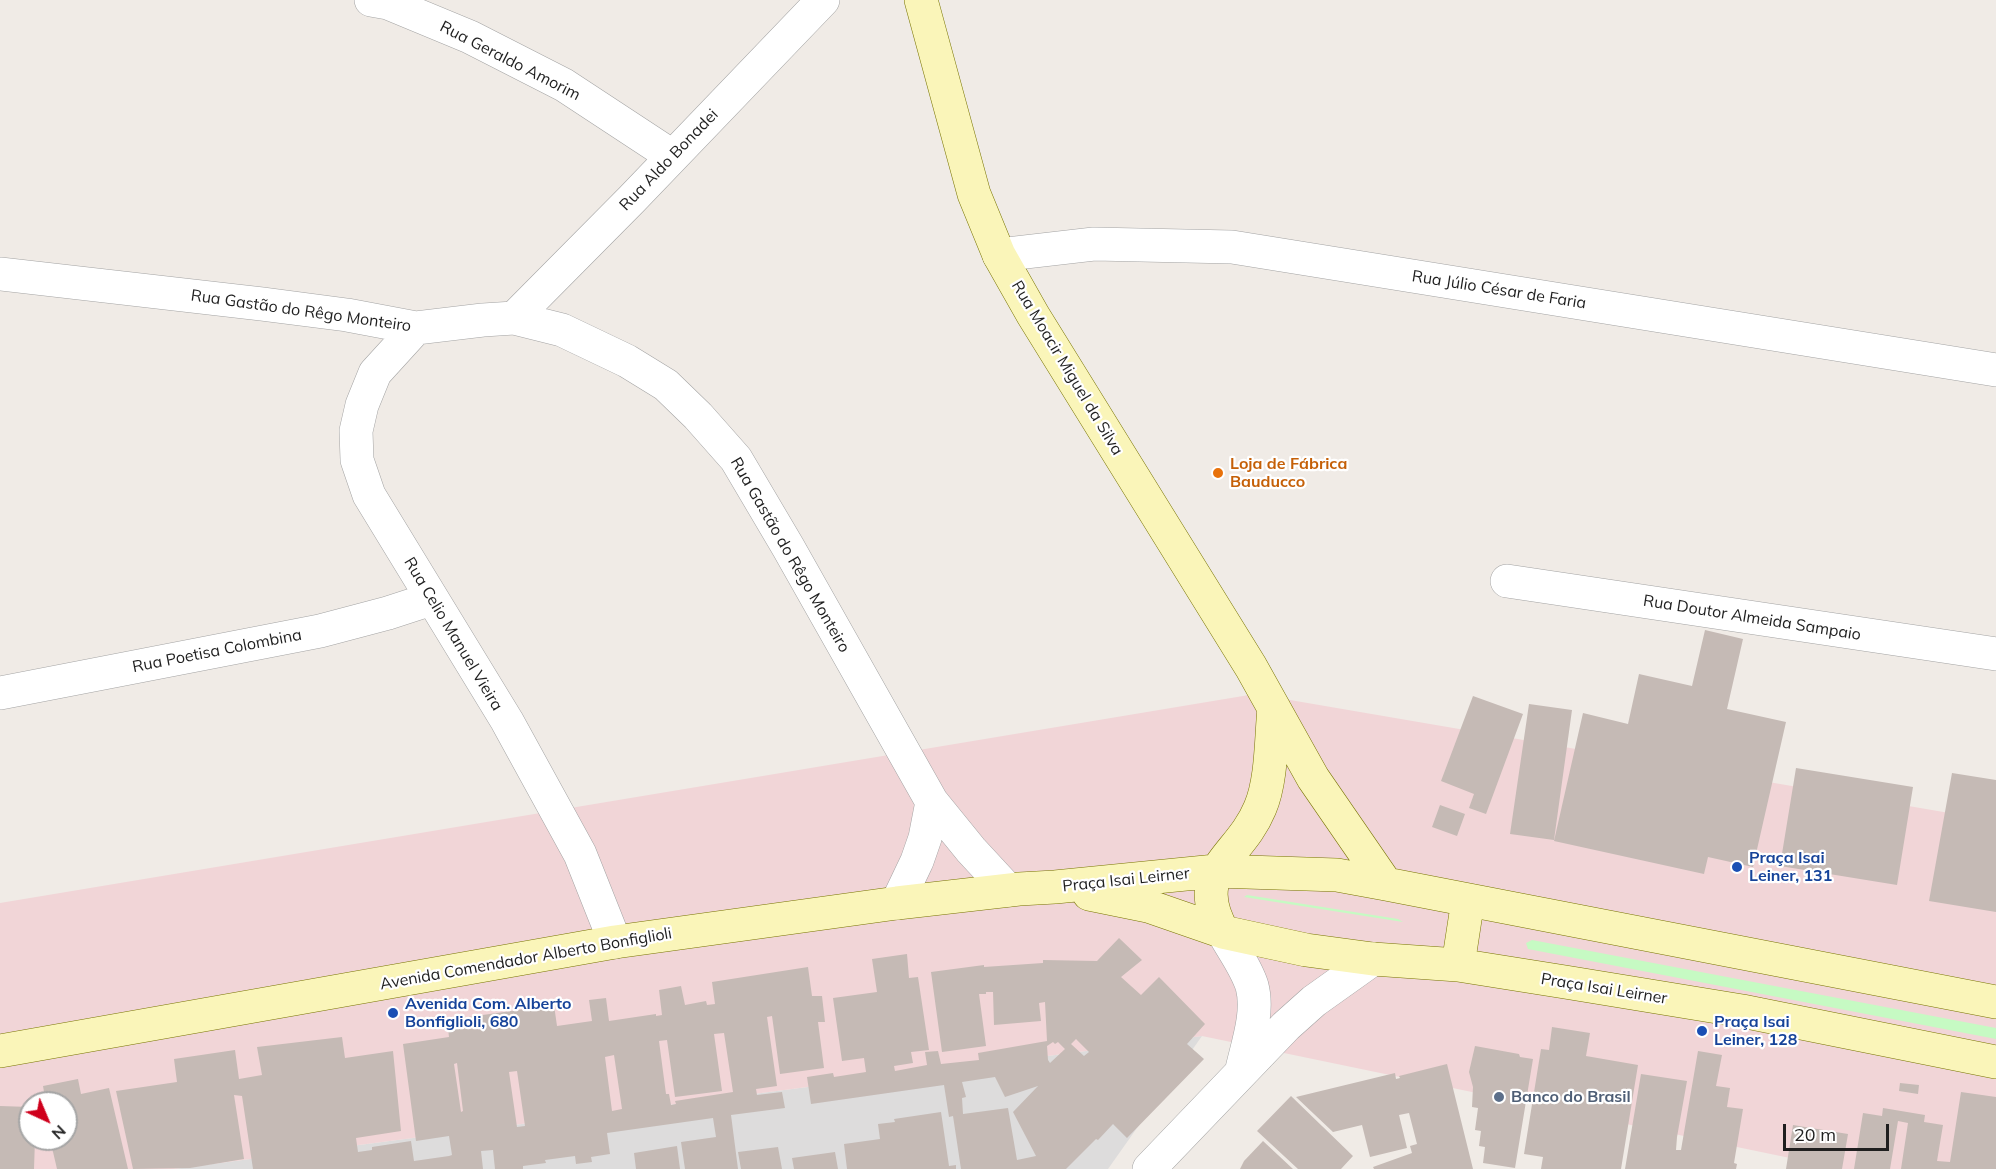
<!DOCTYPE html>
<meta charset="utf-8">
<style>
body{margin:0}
#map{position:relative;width:1996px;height:1169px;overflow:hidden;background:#f0ebe6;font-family:Mulish,sans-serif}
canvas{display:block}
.north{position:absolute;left:18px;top:1091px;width:60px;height:60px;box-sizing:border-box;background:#fff;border:2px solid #a5a5a5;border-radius:50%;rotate:136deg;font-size:16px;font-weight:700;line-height:24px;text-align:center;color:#1f1f1f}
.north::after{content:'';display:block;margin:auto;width:21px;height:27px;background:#cf001c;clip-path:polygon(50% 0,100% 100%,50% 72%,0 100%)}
.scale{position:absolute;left:1783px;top:1124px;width:106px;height:27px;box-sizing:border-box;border:3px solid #1f1f1f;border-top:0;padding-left:8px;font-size:18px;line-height:21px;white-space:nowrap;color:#1f1f1f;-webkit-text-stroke:4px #fff;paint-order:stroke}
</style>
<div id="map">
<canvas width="1996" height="1169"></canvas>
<div class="north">N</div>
<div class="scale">20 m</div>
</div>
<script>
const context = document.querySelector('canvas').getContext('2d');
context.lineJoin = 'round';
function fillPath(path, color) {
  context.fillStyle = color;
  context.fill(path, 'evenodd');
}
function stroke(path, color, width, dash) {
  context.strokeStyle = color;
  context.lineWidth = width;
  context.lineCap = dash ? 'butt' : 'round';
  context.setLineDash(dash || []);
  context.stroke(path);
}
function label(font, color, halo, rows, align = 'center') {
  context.font = font + ' Mulish,sans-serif';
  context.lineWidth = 4.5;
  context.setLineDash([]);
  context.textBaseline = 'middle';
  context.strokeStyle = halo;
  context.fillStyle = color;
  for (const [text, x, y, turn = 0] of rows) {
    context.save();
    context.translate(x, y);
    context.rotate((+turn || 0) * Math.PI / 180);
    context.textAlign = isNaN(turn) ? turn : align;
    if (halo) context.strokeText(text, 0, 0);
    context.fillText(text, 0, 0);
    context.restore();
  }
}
const residential = new Path2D(`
 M1202,1036L1108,1169H173Z`);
const commercial = new Path2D(`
 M1255,694L1996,821V1169H1843L1202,1036L173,1169H0V903ZM30,1103H66V1139H30Z`);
const park = new Path2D(`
 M1247,895L1398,919L1403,922L1244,897Z
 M1532,940L1996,1028V1039L1528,949L1526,943Z`);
const building = new Path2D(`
 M1705,630L1743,639L1727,709L1786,722L1753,867L1708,857L1704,874L1554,841L1583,713L1628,724L1639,674L1692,686Z
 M1473,696L1523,714L1486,814L1469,808L1474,794L1441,781Z
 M1529,704L1572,710L1554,840L1510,834Z
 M1796,768L1913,787L1897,885L1780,866Z
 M1952,773L1996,780V912L1929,901Z
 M1440,805L1465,814L1457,836L1432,827Z
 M1119,938L1142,960L1121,977L1141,995L1159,977L1205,1024L1187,1044L1204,1059L1127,1138L1113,1124L1098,1140L1096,1139L1066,1169H961L953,1116L949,1117L944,1085L811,1104L807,1077L833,1073L834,1077L866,1072L864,1058L842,1061L833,998L877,992L872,959L907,954L909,978L918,977L929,1050L911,1052L913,1063L894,1066L895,1071L927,1065L925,1052L938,1051L941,1064L979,1060L978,1053L1047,1041L1045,1002L1039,1003L1041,1021L994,1025L993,992H986V994H979L986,1046L942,1052L931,972L984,965V967L1043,963V960L1097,961ZM1076,1039L1089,1052L1084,1056L1071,1044ZM1053,1042L1055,1044L1058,1042L1065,1049L1050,1063L1048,1060L1047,1046ZM995,1077L1005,1097L1038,1086L1013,1112L1036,1156L1017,1160L1008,1108L963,1114L962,1098L966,1097L962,1082Z
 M808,967L812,996H822L825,1022H818L824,1068L780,1074L772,1016L767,1017L777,1086L756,1089L757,1095L782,1092L785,1108L731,1115L738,1169H685L681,1142L716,1137L713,1118L607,1133L610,1154L591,1157L592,1162L576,1164L575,1156L545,1160L546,1163L523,1166V1169H495L493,1150L481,1151L483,1169H253L242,1096L234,1095L244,1159L190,1168L133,1169L116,1091L177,1082L174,1059L235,1050L239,1079L262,1075L257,1047L342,1037L345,1058L393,1051L401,1131L356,1138L358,1152L372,1150V1147L411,1141L414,1161L449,1156L452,1155L449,1136L416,1141L403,1044L449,1037L447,1020L554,1005L557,1026L592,1021L589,1000L606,998L609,1021L656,1014V1016L662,1015L659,990L681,986L685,1005L706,1001L707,1005L715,1004L712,982ZM724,1033L733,1092L675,1101L676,1104L671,1105L669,1094H666L659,1041L667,1040L675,1097L722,1091L714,1034ZM614,1055L622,1109L612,1111L605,1057ZM457,1063L463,1111L461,1112L454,1064ZM517,1071L525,1126L517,1127L509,1072Z
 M1552,1027L1590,1033L1586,1056L1638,1065L1621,1169H1541L1543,1157L1524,1154L1541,1049L1549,1050Z
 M1475,1046L1519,1054L1520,1057L1533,1059L1515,1168L1483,1163L1485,1147L1479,1146L1481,1131L1475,1130L1478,1108L1472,1107L1473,1087L1469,1072Z
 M1698,1051L1722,1055L1716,1086L1730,1088L1727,1107L1743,1109L1734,1163L1737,1164L1736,1169H1625L1641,1074L1687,1081L1677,1137L1676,1150H1681Z
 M1447,1064L1473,1169H1374L1373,1167L1412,1153L1410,1146L1417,1144L1409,1113L1399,1115L1407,1148L1370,1157L1362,1125L1333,1132L1296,1097L1395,1073L1396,1079L1400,1078L1399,1076Z
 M78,1079L81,1094L109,1088L128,1169H57L50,1139H66V1103H46L43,1086Z
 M1900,1083L1919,1085L1918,1094L1899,1091Z
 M1961,1092L1996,1097V1169H1901L1908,1123L1898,1121L1890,1169H1854L1863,1113L1882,1116L1883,1108L1925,1115L1924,1122L1943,1125L1937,1161L1950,1162Z
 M1291,1096L1353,1156L1341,1169H1298L1257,1131Z
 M0,1106L30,1107V1139H35L34,1169H0Z
 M941,1112L949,1166L956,1165V1169H847L844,1144L880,1139L878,1124L895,1122L894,1119Z
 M1793,1125L1848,1134L1842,1169H1786Z
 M1263,1141L1293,1169H1240L1244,1161Z
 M677,1146L680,1169H636L634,1153Z
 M778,1147L782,1169H741L738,1152Z
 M835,1152L838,1169H794L792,1158Z`);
const street = new Path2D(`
 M371,0L388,3L470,37L564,85L672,156
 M999,255L1094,244L1232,247L1996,370
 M0,274L262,304L347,315L416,328L483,320L514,318L562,330L627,361L666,385L698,416L736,459L788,547L932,802L971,850L1008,890
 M514,318L632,199L823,0
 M416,328L375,373L362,405L356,431L357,460L369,495L507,721L580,854L615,942
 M1507,581L1996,654
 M0,693L320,631L388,613L431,599
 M897,903L917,861L925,838L932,802
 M1223,932C1233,950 1246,967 1252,986C1259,1012 1248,1043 1242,1069
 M1149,1169L1286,1026L1314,1001L1373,959`);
const secondary = new Path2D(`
 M921,0L974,194L999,255L1033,315L1251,667L1313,778L1386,884
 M1089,894L1148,906L1223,932L1306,950L1373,959L1458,965L1565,982L1742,1011L1996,1062
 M1223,932C1188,870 1239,859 1260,808C1272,780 1271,738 1274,708
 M1458,965L1468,900
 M0,1051L615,942L897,903L1019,889L1055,887L1216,871L1337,875L1386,884L1996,1002`);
const markers = [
 [1218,473,6,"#e8710a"],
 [1737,867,6,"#1a4fb4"],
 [393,1013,6,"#1a4fb4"],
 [1702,1031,6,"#1a4fb4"],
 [1499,1097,6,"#5c6f8a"]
];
const streetNames = [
 ["Rua Geraldo Amorim",510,61,27],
 ["Rua Aldo Bonadei",669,160,-46],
 ["Rua Júlio César de Faria",1499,290,9],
 ["Rua Gastão do Rêgo Monteiro",301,311,8],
 ["Rua Moacir Miguel da Silva",1067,368,59],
 ["Rua Gastão do Rêgo Monteiro",790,555,60],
 ["Rua Doutor Almeida Sampaio",1752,618,9],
 ["Rua Celio Manuel Vieira",453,634,59],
 ["Rua Poetisa Colombina",217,651,-11],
 ["Praça Isai Leirner",1126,880,-6],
 ["Avenida Comendador Alberto Bonfiglioli",526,959,-10],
 ["Praça Isai Leirner",1604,989,9]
];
const foodNames = [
 ["Loja de Fábrica",1230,464],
 ["Bauducco",1230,482]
];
const transitNames = [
 ["Praça Isai",1749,858],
 ["Leiner, 131",1749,876],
 ["Avenida Com. Alberto",405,1004],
 ["Bonfiglioli, 680",405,1022],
 ["Praça Isai",1714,1022],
 ["Leiner, 128",1714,1040]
];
const serviceNames = [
 ["Banco do Brasil",1511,1097]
];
fillPath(residential, '#dddcdc');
fillPath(commercial, '#f1d5d7');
fillPath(park, '#c6fac3');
fillPath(building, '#c5bab5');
stroke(street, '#a3a3a3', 34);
stroke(secondary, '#797504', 34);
stroke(street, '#fff', 33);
stroke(secondary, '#faf5b9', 33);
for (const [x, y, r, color] of markers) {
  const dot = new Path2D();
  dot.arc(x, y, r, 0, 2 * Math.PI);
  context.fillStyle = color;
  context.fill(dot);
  stroke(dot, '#fff', 2);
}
label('16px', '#1f1f1f', '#fff', streetNames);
label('bold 16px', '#c56008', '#fff', foodNames, 'left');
label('bold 16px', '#164399', '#fff', transitNames, 'left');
label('bold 16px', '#4e5e75', '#fff', serviceNames, 'left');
</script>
